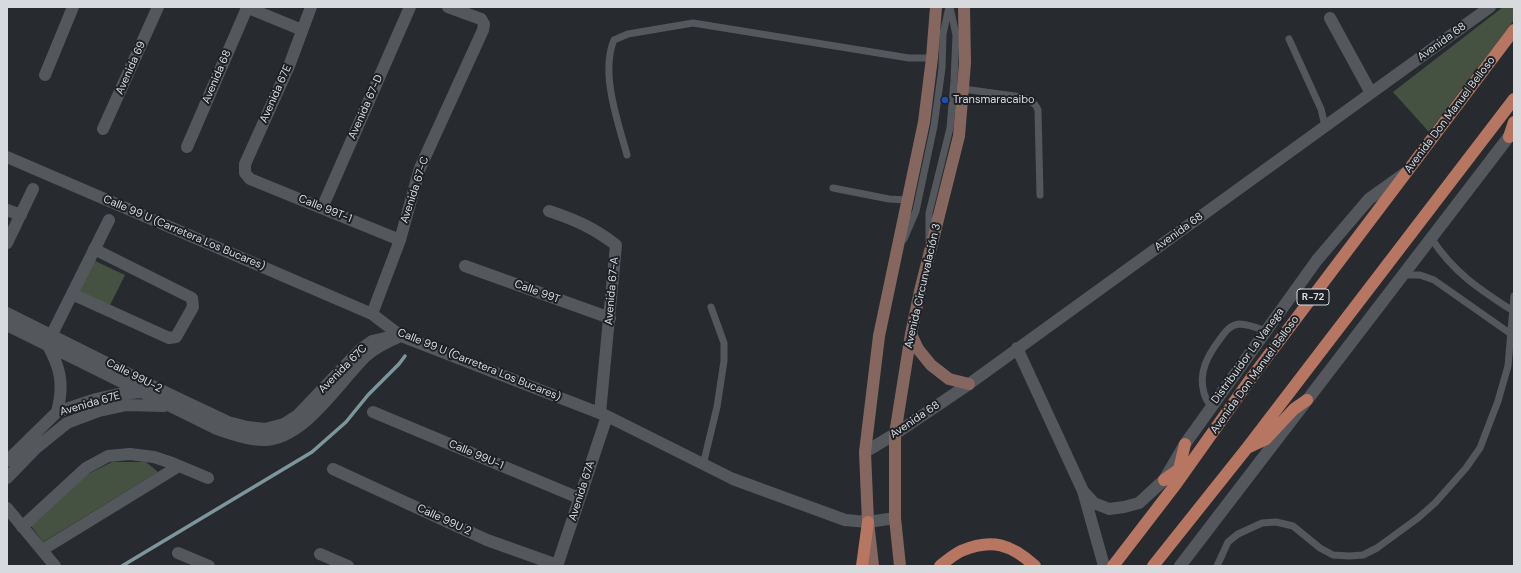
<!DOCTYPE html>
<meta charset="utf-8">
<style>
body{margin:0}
#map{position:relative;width:1521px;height:573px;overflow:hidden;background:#272b30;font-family:"DM Sans",sans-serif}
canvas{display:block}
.frame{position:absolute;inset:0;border:8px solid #d8dbde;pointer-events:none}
</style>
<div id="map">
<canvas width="1521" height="573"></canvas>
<div class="frame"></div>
</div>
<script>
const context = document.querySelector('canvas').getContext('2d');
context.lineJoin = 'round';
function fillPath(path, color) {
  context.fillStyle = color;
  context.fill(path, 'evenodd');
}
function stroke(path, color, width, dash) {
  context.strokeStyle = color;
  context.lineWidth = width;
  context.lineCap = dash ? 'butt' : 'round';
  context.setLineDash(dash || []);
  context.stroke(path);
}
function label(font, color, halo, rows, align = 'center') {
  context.font = font + ' "DM Sans",sans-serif';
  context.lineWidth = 4;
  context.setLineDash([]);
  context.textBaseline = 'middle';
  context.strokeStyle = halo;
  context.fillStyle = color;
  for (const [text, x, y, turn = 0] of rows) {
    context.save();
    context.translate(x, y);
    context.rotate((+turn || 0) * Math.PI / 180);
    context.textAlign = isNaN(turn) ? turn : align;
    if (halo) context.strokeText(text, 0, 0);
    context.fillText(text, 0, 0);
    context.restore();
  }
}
const green = new Path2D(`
 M1503,7H1514V20L1429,132L1393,92Z
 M93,260L125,275L110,305L78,291Z
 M112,462H146L158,472L43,542L31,526L88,474Z`);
const stream = new Path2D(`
 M122,566L312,452L346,422L368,395L399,364L405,356`);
const lane = new Path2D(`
 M1289,39L1321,109L1325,126
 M963,89L1022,97C1029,100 1035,102 1038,110L1040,195
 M627,155C618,122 600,73 614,40L628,34L693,23L909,58H932
 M833,188L889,199L907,200
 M1431,238C1454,273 1479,289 1513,311
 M904,239L916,211L934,126L942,68L943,34L949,7
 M929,239V213L950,128L954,81L956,35L950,7
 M1403,275H1420L1434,280L1511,334
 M1211,407C1209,403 1205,398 1204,393C1198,372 1208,355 1220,339C1225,332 1230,325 1239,324C1248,324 1258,328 1266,331
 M703,465L717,407L724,361V343L711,307
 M1217,566L1228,542L1238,534L1262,523L1276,522L1293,526L1320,548L1333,555L1349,556L1363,555L1377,548L1418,518L1435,503L1466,468L1480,448L1498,401L1508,366L1514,296`);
const street = new Path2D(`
 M246,7L302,30
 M311,7L289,66L245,164V173L250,179L400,240
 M1330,18L1371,93
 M45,75L73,7
 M103,129L158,7
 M187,147L247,8
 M7,157L372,314L401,336L607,416L733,479L845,520L868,522L895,518
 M322,208L410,7
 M7,210L21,215
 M549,211C576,220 594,228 616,245L600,413
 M7,243L33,189
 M465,266L610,318
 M72,294L169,338L176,337L193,307L192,298L94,249
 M7,313L167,393L228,422L247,427L265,429L284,424L298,415L361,349L372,341L389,337
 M372,314L400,240L420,168L483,30L484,24L481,19L448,7
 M7,325L217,429C232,434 248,440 264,440C305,439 339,382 366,356C376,347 389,341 401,336
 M1017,348L1083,491L1104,566
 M57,412C64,385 61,368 47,344L109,220
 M373,412L579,498
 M865,452L895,434L969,384L1490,7
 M7,461L57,412L96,399L119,394L142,392
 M333,469L487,540L557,565
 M7,478L36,448L67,423L99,411L127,405L164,406
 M1083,491L1094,503L1109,509L1124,507L1139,503L1164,480L1185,444L1317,260L1369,199L1404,174
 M7,508L55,566
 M22,527L86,468L108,456L130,454L154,457L172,463L208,478
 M42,550L179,466
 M178,553L209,566
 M320,554L348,566
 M557,566L607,416
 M1180,566L1514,130`);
const secondary = new Path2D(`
 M911,334L918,349L931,365L949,379L969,384
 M873,566L868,522L865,452L879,336L924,122L932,58L936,7
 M900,566L895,518V434L911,334L920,291L959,136L965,63L964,7`);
const primary = new Path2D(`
 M1509,137L1514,122
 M1249,447L1266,439L1294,409L1307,400
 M1177,478L1185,444
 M1164,480L1181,468
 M862,566L868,522
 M940,566C946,561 953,555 961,551C992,538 1011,544 1035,566
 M1113,566L1176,484L1252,377L1514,30
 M1153,566L1247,448L1514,99`);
const markers = [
 [945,100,4,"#1a4fb4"]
];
const shields = [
 [1313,297,32]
];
const shieldNames = [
 ["R-72",1313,297]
];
const streetNames = [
 ["Avenida 68",1442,42,-36],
 ["Avenida 69",131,68,-66],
 ["Avenida 68",217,77,-67],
 ["Avenida 67E",276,94,-66],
 ["Avenida 67-D",366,107,-66],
 ["Avenida Don Manuel Belloso",1450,115,-53],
 ["Avenida 67-C",415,190,-72],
 ["Calle 99T-1",325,209,22],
 ["Avenida 68",1179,232,-36],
 ["Calle 99 U (Carretera Los Bucares)",184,233,23],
 ["Avenida Circunvalación 3",923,286,-77],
 ["Avenida 67-A",612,291,-85],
 ["Calle 99T",537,292,20],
 ["Distribuidor La Vanega",1248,356,-54],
 ["Calle 99 U (Carretera Los Bucares)",479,365,22],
 ["Avenida 67C",343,369,-45],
 ["Avenida Don Manuel Belloso",1255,375,-54],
 ["Calle 99U-2",134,376,27],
 ["Avenida 67E",90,404,-16],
 ["Avenida 68",915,420,-34],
 ["Calle 99U-1",476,455,23],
 ["Avenida 67A",582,491,-72],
 ["Calle 99U 2",444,520,25]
];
const poiNames = [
 ["Transmaracaibo",953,100]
];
fillPath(green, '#465241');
stroke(stream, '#7c969c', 3.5);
stroke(lane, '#54585d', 7);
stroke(street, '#54585d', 12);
stroke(secondary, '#86675f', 12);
stroke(primary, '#b77661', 12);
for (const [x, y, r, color] of markers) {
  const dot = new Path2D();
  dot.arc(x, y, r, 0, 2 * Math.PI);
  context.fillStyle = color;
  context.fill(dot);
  stroke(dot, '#1d2126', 1.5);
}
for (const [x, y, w] of shields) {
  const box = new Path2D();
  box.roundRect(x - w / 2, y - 8, w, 16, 3);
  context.fillStyle = '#1d2126';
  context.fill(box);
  stroke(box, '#d8dbde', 1);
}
label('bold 10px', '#d8dbde', null, shieldNames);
label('11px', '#d8dbde', '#1d2126', streetNames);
label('11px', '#d8dbde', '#1d2126', poiNames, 'left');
</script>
